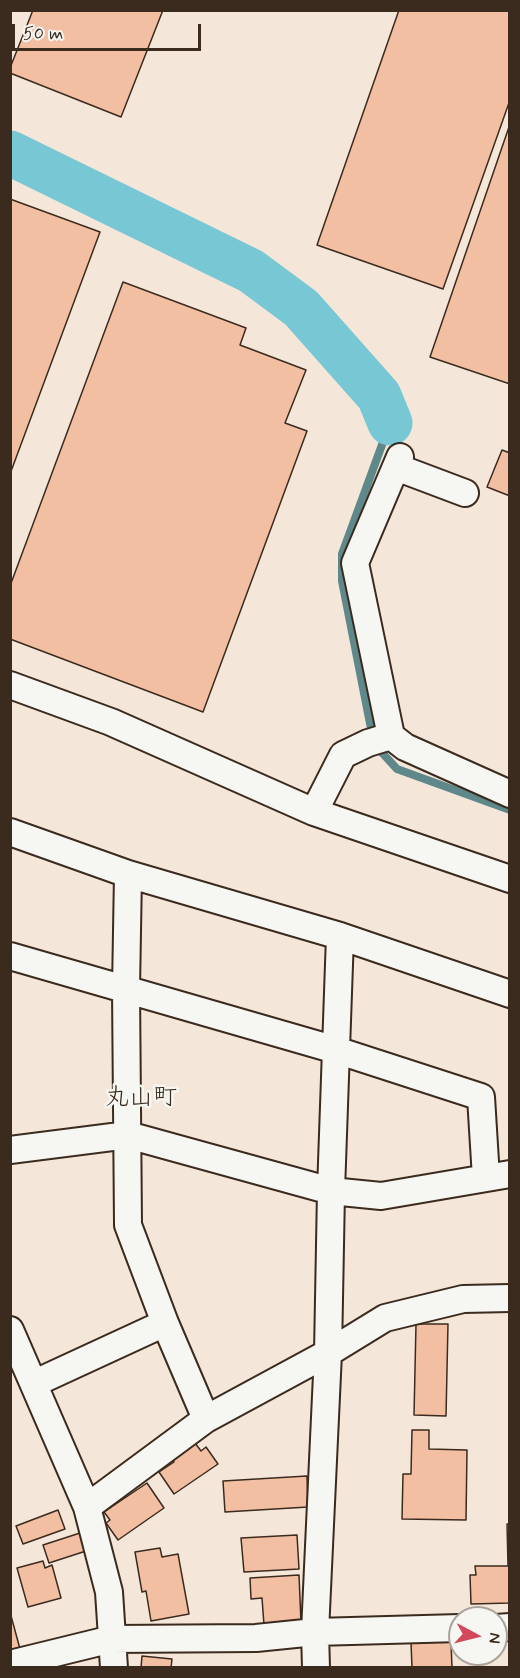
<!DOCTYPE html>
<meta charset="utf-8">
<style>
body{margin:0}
#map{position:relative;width:520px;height:1678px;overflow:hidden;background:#f5e6da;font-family:Mynerve,sans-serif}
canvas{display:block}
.frame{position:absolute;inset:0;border:12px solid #3b2a1e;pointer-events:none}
.north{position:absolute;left:448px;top:1606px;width:60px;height:60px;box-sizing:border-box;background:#f6f6f2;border:2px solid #aba49d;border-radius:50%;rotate:97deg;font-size:16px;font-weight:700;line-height:24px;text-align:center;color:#3b2a1e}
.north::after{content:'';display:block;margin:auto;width:21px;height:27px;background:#d1495b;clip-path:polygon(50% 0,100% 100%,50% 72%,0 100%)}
.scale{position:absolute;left:12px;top:24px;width:189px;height:27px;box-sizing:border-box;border:3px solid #3b2a1e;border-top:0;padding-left:8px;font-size:18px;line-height:21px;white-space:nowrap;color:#3b2a1e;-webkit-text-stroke:4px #f6f6f2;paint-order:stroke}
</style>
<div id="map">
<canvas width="520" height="1678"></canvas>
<div class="frame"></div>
<div class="north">N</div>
<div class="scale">50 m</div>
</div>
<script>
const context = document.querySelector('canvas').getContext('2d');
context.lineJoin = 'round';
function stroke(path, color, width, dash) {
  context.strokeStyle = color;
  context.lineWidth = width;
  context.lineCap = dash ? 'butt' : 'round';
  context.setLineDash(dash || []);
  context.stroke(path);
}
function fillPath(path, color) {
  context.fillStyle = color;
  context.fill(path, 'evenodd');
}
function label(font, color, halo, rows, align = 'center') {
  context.font = font + ' Mynerve,"Klee One",sans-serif';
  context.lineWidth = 5;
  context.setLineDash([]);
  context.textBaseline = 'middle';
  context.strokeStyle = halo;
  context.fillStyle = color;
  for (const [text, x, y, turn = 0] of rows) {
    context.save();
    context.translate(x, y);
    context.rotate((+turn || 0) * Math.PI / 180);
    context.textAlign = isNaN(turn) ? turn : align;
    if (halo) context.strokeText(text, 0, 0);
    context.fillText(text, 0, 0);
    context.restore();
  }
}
const stream = new Path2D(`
 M390,423L342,554V581L374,744L397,769L510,810`);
const river = new Path2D(`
 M10,153L251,271L301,308L379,396L390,423`);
const building = new Path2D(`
 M33,10H163L121,117L10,73V68Z
 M399,10H510V100L443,289L317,245Z
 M510,124V384L430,357Z
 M10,199L100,232L10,474Z
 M123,282L246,328L240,345L306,370L285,423L307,431L203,712L10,639V586Z
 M502,450L510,453V496L487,487Z
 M416,1324H448L446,1416L414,1415Z
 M412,1430H429V1449L467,1450L466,1520L402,1519L403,1474H411Z
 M195,1443L201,1451L206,1447L218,1464L174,1494L159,1472L174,1462L171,1459Z
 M307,1476L308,1507L225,1512L223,1481Z
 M147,1483L164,1508L118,1540L106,1523L110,1520L104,1512Z
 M58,1510L65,1529L23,1544L16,1526Z
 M507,1524H510V1603L471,1604L470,1575H476L475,1566H508Z
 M80,1533L86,1551L49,1563L43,1545Z
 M297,1535L299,1569L244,1572L241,1538Z
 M160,1548L162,1557L178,1554L189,1614L151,1621L146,1591L142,1592L135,1552Z
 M43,1561L45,1568L52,1565L61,1598L28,1607L17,1568Z
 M299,1575L301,1623L264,1625L262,1598L251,1599L250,1578Z
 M10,1612L20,1649L10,1651Z
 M451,1641L452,1668H412L411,1642Z
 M142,1656L172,1659L171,1668H141Z`);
const minor = new Path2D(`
 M400,457L355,563L391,736L405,747L510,794
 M396,467L465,493
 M10,685L111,722L314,812L510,879
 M314,812L343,755L368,743L391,736
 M10,832L128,874L340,936L510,994
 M128,874L126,989L128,1225L165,1323L206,1419
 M10,956L336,1050L481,1097L486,1178
 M10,1150L128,1135L331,1191L381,1196L510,1174
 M10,1330L87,1507L109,1592L114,1668
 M35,1383L165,1323
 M87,1507L206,1419L328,1353L385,1318L463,1299L510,1298
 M496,1628L510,1627
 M10,1664L112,1639L256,1638L315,1632L460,1628
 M316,1668L315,1632L328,1353L331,1191L340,936`);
const quarterNames = [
 ["丸山町",141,1099]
];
stroke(stream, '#5f888b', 8);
stroke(river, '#77c7d4', 45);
fillPath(building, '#f2bfa3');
stroke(building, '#3b2a1e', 1.5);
stroke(minor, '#3b2a1e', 30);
stroke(minor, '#f6f6f2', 26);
label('24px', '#3b2a1e', '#f6f6f2', quarterNames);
</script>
